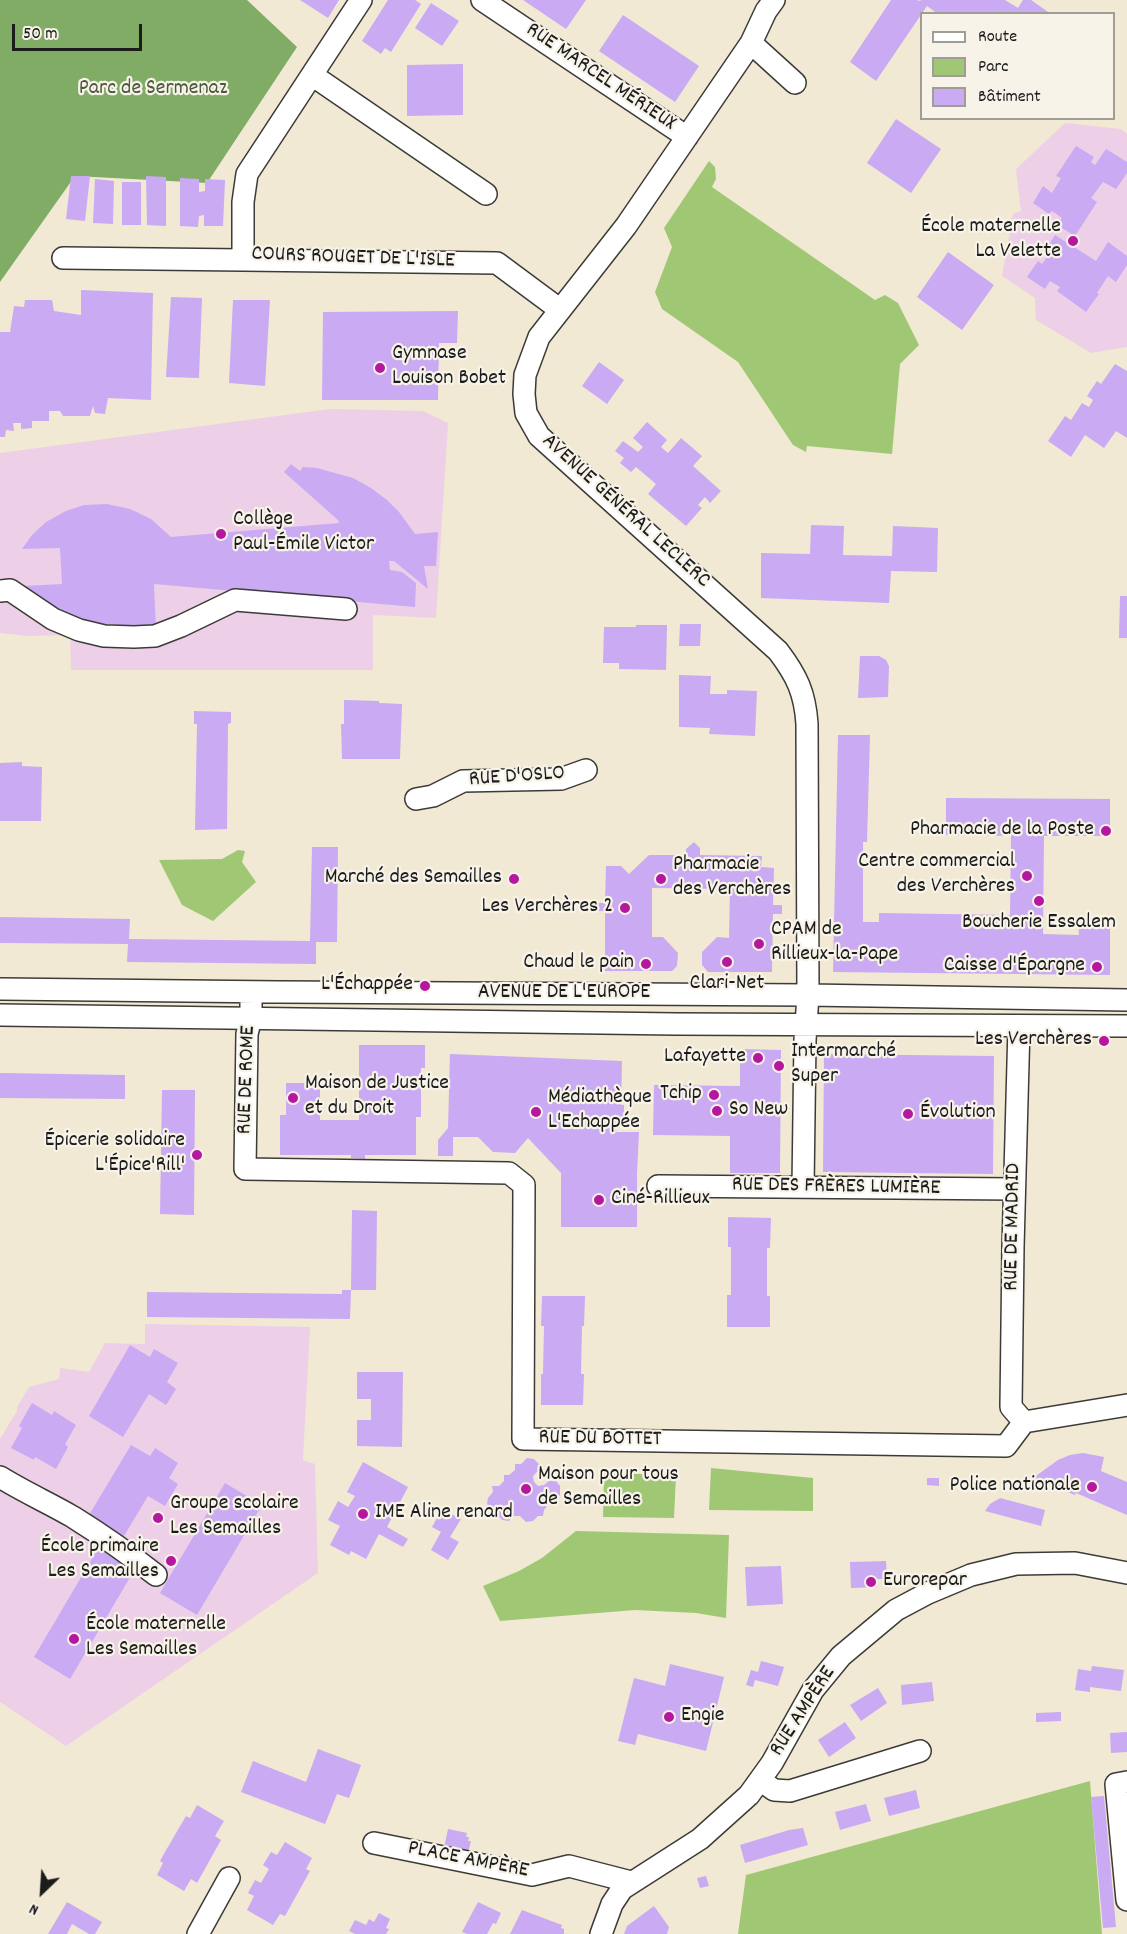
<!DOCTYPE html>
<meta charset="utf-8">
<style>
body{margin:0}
#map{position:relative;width:1127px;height:1934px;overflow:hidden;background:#f1e9d3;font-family:Dekko,sans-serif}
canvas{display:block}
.legend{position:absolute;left:920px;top:12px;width:195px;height:108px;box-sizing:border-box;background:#f7f3e8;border:2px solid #9f9d96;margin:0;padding:8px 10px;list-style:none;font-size:18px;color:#1c1c1c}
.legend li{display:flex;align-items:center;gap:12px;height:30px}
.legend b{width:30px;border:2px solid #9f9d96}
.north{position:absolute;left:12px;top:1862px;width:60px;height:60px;-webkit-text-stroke:4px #f7f3e8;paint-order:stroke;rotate:205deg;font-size:16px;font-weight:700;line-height:24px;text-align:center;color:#1c1c1c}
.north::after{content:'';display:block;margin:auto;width:21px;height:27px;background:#1c1c1c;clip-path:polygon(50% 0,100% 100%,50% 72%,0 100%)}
.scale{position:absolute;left:12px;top:24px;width:130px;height:27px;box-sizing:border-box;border:3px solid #1c1c1c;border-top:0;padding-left:8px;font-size:18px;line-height:21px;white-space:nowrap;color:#1c1c1c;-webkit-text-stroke:4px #f7f3e8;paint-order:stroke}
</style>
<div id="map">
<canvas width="1127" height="1934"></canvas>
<ul class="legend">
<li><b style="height:8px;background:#fff"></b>Route</li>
<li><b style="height:16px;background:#a0c874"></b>Parc</li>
<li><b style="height:16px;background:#c9aaf3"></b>Bâtiment</li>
</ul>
<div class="north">N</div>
<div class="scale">50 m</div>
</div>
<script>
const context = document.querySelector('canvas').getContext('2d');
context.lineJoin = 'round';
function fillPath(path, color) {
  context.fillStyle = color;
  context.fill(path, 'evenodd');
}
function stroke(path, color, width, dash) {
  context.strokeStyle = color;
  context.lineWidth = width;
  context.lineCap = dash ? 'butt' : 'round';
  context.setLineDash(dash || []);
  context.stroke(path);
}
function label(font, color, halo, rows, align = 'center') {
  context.font = font + ' Dekko,sans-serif';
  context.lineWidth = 4.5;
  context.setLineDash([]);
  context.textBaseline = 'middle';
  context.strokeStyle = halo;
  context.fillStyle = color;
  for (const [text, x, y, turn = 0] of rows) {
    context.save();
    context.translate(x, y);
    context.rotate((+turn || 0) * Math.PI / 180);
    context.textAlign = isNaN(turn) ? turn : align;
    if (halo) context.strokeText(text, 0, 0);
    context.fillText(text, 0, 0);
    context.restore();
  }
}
const built = new Path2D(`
 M1065,123L1121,129L1127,134V347L1091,353L1036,320L1035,298L1002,276L1013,214L1021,211L1016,169Z
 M330,409L423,411L448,423L436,618L373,615V670H71L70,635L27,636L0,633V453Z
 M145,1324L310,1327L303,1460L315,1464L318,1573L66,1746L0,1702V1439L17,1411V1407L29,1387L59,1379L60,1368L89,1372L105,1343L145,1344Z`);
const green = new Path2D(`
 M709,161L715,167L716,179L712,187L875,300L885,295L898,303L919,345L900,364L892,454L807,446L806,452L793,445L738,362L662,309L655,292L672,247L664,228Z
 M238,850L245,851L242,862L256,882L213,921L182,905L159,860L222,859Z
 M711,1468L813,1478V1511L709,1510Z
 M604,1473L676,1475L674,1518L603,1517Z
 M576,1531L729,1535L726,1618L696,1613L635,1610L500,1621L483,1586L519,1571L542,1558Z
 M1090,1781L1102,1934H738L746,1875Z`);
const forest = new Path2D(`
 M0,0H247L297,47L207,183L75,176L0,282Z`);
const building = new Path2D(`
 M300,0H339L328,18Z
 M388,0H415L421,4L391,52L385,48L381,54L362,41Z
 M523,0H586L566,29Z
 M891,0H917L920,1L921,0H1005L1018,8L1023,0H1031L1051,14H966L964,12L962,14H938L927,6L876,81L850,62Z
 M431,3L459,21L442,46L415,28Z
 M623,15L699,66L675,102L599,51Z
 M463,64V115L407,116V65Z
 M896,119L941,149L911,193L867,163Z
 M1076,146L1094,157L1091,162L1095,165L1106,149L1127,162V173L1116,189L1103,182L1091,198L1097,202L1075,236L1057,225L1062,218L1052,211L1049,214L1033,203L1043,186L1052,193L1061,178L1056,176Z
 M71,176H90L85,221L66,219Z
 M146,176L166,177V226L147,225Z
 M180,178L199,179V192L205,191V179L225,180L223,226H204V215L199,216L198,227L180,226Z
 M95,179L114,181L113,224L93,223Z
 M122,182H141V225H122Z
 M1055,235L1096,261L1108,242L1127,256V265L1116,282L1108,276L1097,293L1099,294L1086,312L1057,291L1060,287L1050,281L1045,289L1027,277L1038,261L1042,264L1049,254L1045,251Z
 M948,252L994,285L962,330L917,297Z
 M81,290L153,293L151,400L108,398L105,414L95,413L93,406L90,416H63L60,411H49V421H32V428L21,429V423H13L14,431L6,430L5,437H0V332H10L14,306L24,307L25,300H52L54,311L81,315Z
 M171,297L202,298L199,378L166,377Z
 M233,300H270L265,386L229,383Z
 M458,311L457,343H439L438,400H322L323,312Z
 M599,362L624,380L607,404L582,386Z
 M1115,364L1127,371V438L1116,431L1104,448L1085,435L1071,457L1048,441L1065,416L1071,420L1082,403L1089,407L1093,400L1087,396L1097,381L1101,384Z
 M647,422L667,440L661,447L668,453L681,438L702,456L693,466L721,491L710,503L705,497L698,505L702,508L686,526L648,494L656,484L636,467L631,472L620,463L624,458L615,451L623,441L638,452L643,447L633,438Z
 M291,464L300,471L303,467L317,468L353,478L371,488L387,500L399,512L415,534L438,532L436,566H424L428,589L394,561H389L390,570L402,572L416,583L415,607L154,584L156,629L114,630V624H86L56,612L34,596L23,586L62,584L60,548L22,549L32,535L46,522L66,511L84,505L107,504L130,509L151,519L171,537L339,523L338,520L284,472Z
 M811,525L844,526L843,555L892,556L893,526L938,528L937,572L891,571L889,603L761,598V553L810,554Z
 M1120,596H1127V638H1119Z
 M680,624H701L700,646H679Z
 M636,625H667L666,670L619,669V663H603L604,627H636Z
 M860,656H879L886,660L889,666L888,697L858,698Z
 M679,675L711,676L710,694H727V690L757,691L755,736L709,734L710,728L679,727Z
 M344,700L379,701V703L402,704L400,759H342L341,724H344Z
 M194,711L231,712V723L228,724L227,829L195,830L197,724H194Z
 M838,735H870L867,842H863V922H879V913L1010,915L1011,836L946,835V798L1110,799V836H1044L1043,934L1079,935L1078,925L1110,927V975L833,972Z
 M22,762V766L42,767L41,821H0V763Z
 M694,842L700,848V855L762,856L761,867L774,868L773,905H782V914H773L772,972H708L702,965V952L717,937L729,938L730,889L652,888V937H663L678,953L677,966L672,971H605V911H597L598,903H605L606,866H621L629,874L649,855H686V849Z
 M312,847H338L337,942H316V964L127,962L128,944L0,943V917L130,919L129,939L310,941Z
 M359,1045H425V1068H421V1117H416V1155H365V1159L351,1158V1155H280V1115H286V1083H320V1120H359Z
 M740,1049L781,1050L780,1173H730V1136L653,1135L654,1085L740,1086Z
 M450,1054L622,1061L621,1105H624V1120H617L616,1132H639L637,1174V1227H561V1173L528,1138L515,1153L493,1152L478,1137H453V1156H438V1140L448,1128Z
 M824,1054L994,1056L993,1174L823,1172Z
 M0,1073L125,1075V1099L0,1098Z
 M162,1090H195L194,1215L160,1214Z
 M352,1210L377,1211L376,1290H351Z
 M728,1217L771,1218L770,1248H767V1296H770V1327H727V1295H731V1247H728Z
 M342,1290H351L350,1319L147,1317V1292L342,1294Z
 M542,1296H585L584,1326H582L581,1374H584L583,1405H541V1374H543L544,1326H541Z
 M130,1345L150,1357L154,1349L178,1363L167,1382L176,1389L166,1405L149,1394L123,1437L89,1416Z
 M357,1372H403L402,1447L357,1446V1420H371V1399H357Z
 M32,1403L52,1415L54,1411L76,1425L65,1444L68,1447L56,1469L35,1457L34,1460L11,1448L22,1428L19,1426Z
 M131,1445L150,1456L155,1448L178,1463L169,1478L178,1484L165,1506L148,1496L124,1536L89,1515Z
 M1083,1453L1104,1457L1101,1471L1127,1482V1515L1076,1493L1075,1495L1033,1478L1058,1460L1070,1455Z
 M527,1458L534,1459L539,1464L538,1471L533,1476L534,1482L538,1486L544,1485L549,1481H556L560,1486V1495L555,1499V1505L549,1504L544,1510L543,1516H538L533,1521L526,1522L520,1516H513L509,1521L502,1520L498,1516V1510L492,1509L487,1504L488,1498L493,1492L492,1486H499L504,1481V1475H509L515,1470V1464H521Z
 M363,1462L408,1487L387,1527L408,1539L403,1547L379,1534L366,1559L351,1551L349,1555L330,1545L340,1526L328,1520L338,1501L348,1507L355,1496L347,1492Z
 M927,1478H939V1486L927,1485Z
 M225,1483L262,1505L197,1615L160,1593Z
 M1000,1498L1045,1510L1041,1526L985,1511L990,1504Z
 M442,1509L461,1519L450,1537L459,1542L448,1560L431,1550L441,1532L432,1527Z
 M99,1547L135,1569L70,1679L34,1657Z
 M886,1561L887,1579H877V1587L851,1588L850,1562Z
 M781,1566L783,1604L747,1606L745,1567Z
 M761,1661L784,1667L778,1686L755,1680L753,1687L746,1685L751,1670L758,1672Z
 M670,1664L724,1677L706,1751L638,1734L635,1745L618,1741L634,1678L665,1686Z
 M1092,1666L1124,1670L1121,1691L1090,1687V1692L1075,1690L1078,1669L1091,1671Z
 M932,1682L934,1701L902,1705L901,1685Z
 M878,1688L887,1703L861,1721L850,1705Z
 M1061,1712V1721L1036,1722V1713Z
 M845,1722L856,1738L829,1757L818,1740Z
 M1127,1732V1752L1111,1753L1110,1733Z
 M318,1749L361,1765L349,1798L337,1794L325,1824L241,1792L253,1761L306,1782Z
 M916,1790L920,1808L889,1816L884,1798Z
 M1104,1796L1116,1927L1103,1928L1091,1797Z
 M866,1804L871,1821L840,1830L835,1812Z
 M197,1805L224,1821L215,1836L221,1840L197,1883L191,1879L184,1891L157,1875L163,1863L160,1861L165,1852L186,1816L190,1818Z
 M803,1828L808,1845L745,1863L740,1845L789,1830Z
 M448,1829L467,1833L466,1837H469L468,1841H471L468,1853L444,1848Z
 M285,1842L312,1858L306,1869L310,1871L285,1916L280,1914L273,1925L247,1910L254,1896L248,1893L255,1880L261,1883L269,1869L263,1865L271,1852L277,1855Z
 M706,1876L709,1886L700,1888L697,1878Z
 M67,1902L102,1922L95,1934H89L72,1924L67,1934H48Z
 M478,1902L501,1913L496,1924L493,1923L487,1934H467L462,1932Z
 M654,1906L669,1927L667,1934H624L627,1926Z
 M522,1910L562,1925L561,1928L564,1929V1934H510Z
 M379,1913L390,1919L386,1928L389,1929L386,1934H355L349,1931L355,1920L366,1925L369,1919L374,1922Z`);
const minor = new Path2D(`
 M361,0L247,174L243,202V260L497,263L559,309
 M482,0L687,137
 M774,0L766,11L751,43L626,226L539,337L525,375L524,394L526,413L539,436L778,651C797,676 805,693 807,724L808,995L805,1040L803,1187
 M751,43L795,83
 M312,75L486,194
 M63,258L243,260
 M0,591L10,590L53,619L79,630L104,636L134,637L155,636L181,626L235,600L346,609
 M416,799L433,796L463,781L561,779L586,770
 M0,989L279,992L808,995L1127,1000
 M251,992V1018L247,1034L245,1169L509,1173L524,1185L523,1439L1006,1446L1024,1422L1127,1405
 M0,1015L676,1024L1127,1026
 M1019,1026L1013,1247L1011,1407L1024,1422
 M658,1186L1014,1189
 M0,1477C24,1492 49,1503 73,1517C102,1535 129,1554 156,1575
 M760,1780L774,1790L790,1791L920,1751
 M1127,1782L1116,1784L1127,1900
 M374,1843L532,1875L569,1866L631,1882
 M198,1934L229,1878
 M601,1934L612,1904L622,1889L700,1839L749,1795L772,1763L813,1690L841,1656L896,1610L928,1593L971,1575L1016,1564L1075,1563L1127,1573`);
const markers = [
 [1073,241,6,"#b5179e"],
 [380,368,6,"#b5179e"],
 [221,534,6,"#b5179e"],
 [1106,831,6,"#b5179e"],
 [1027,876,6,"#b5179e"],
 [514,879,6,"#b5179e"],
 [661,879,6,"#b5179e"],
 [1039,901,6,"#b5179e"],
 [625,908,6,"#b5179e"],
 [759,944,6,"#b5179e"],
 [727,962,6,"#b5179e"],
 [646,964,6,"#b5179e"],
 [1097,967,6,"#b5179e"],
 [425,986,6,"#b5179e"],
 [1104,1041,6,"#b5179e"],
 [758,1058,6,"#b5179e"],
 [779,1066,6,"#b5179e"],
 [714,1095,6,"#b5179e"],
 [293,1098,6,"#b5179e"],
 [717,1111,6,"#b5179e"],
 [536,1112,6,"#b5179e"],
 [908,1114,6,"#b5179e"],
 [197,1155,6,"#b5179e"],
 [599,1200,6,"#b5179e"],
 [1092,1487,6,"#b5179e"],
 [526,1489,6,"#b5179e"],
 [363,1514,6,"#b5179e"],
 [158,1518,6,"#b5179e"],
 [171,1561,6,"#b5179e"],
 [871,1582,6,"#b5179e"],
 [74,1639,6,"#b5179e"],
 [669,1717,6,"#b5179e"]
];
const streetNames = [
 ["RUE MARCEL MÉRIEUX",600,78,34],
 ["COURS ROUGET DE L'ISLE",353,259,2],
 ["AVENUE GÉNÉRAL LECLERC",625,512,42],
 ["RUE D'OSLO",517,778,-4],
 ["AVENUE DE L'EUROPE",564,994],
 ["RUE DE ROME",248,1080,-88],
 ["RUE DES FRÈRES LUMIÈRE",836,1188,1],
 ["RUE DE MADRID",1014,1227,-89],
 ["RUE DU BOTTET",600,1440,1],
 ["RUE AMPÈRE",804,1712,-57],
 ["PLACE AMPÈRE",468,1861,11]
];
const parkNames = [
 ["Parc de Sermenaz",153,90]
];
const poiNames = [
 ["École maternelle",1061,228,"right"],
 ["La Velette",1061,253,"right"],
 ["Gymnase",392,355],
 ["Louison Bobet",392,380],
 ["Collège",233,521],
 ["Paul-Émile Victor",233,546],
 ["Pharmacie de la Poste",1094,831,"right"],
 ["Centre commercial",1015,863,"right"],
 ["des Verchères",1015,888,"right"],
 ["Pharmacie",673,866],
 ["des Verchères",673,891],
 ["Marché des Semailles",502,879,"right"],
 ["Les Verchères 2",613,908,"right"],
 ["Boucherie Essalem",1039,924,"center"],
 ["CPAM de",771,931],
 ["Rillieux-la-Pape",771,956],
 ["Chaud le pain",634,964,"right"],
 ["Caisse d'Épargne",1085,967,"right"],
 ["Clari-Net",727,985,"center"],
 ["L'Échappée",413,986,"right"],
 ["Les Verchères",1092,1041,"right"],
 ["Intermarché",791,1053],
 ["Super",791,1078],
 ["Lafayette",746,1058,"right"],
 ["Maison de Justice",305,1085],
 ["et du Droit",305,1110],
 ["Tchip",702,1095,"right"],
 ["Médiathèque",548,1099],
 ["L'Echappée",548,1124],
 ["So New",729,1111],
 ["Évolution",920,1114],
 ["Épicerie solidaire",185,1142,"right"],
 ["L'Épice'Rill'",185,1167,"right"],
 ["Ciné-Rillieux",611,1200],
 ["Maison pour tous",538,1476],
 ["de Semailles",538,1501],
 ["Police nationale",1080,1487,"right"],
 ["Groupe scolaire",170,1505],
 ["Les Semailles",170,1530],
 ["IME Aline renard",375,1514],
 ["École primaire",159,1548,"right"],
 ["Les Semailles",159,1573,"right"],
 ["Eurorepar",883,1582],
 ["École maternelle",86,1626],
 ["Les Semailles",86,1651],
 ["Engie",681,1717]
];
fillPath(built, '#edd0e8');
fillPath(green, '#a0c874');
fillPath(forest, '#80ac66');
fillPath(building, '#c9aaf3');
stroke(minor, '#3c3b37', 24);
stroke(minor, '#fff', 21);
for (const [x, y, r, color] of markers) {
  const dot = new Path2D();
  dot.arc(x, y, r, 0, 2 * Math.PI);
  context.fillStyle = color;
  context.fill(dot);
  stroke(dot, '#f7f3e8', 2);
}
label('22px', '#1c1c1c', '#f7f3e8', streetNames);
label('22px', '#4a583b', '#f7f3e8', parkNames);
label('22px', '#1c1c1c', '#f7f3e8', poiNames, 'left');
</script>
